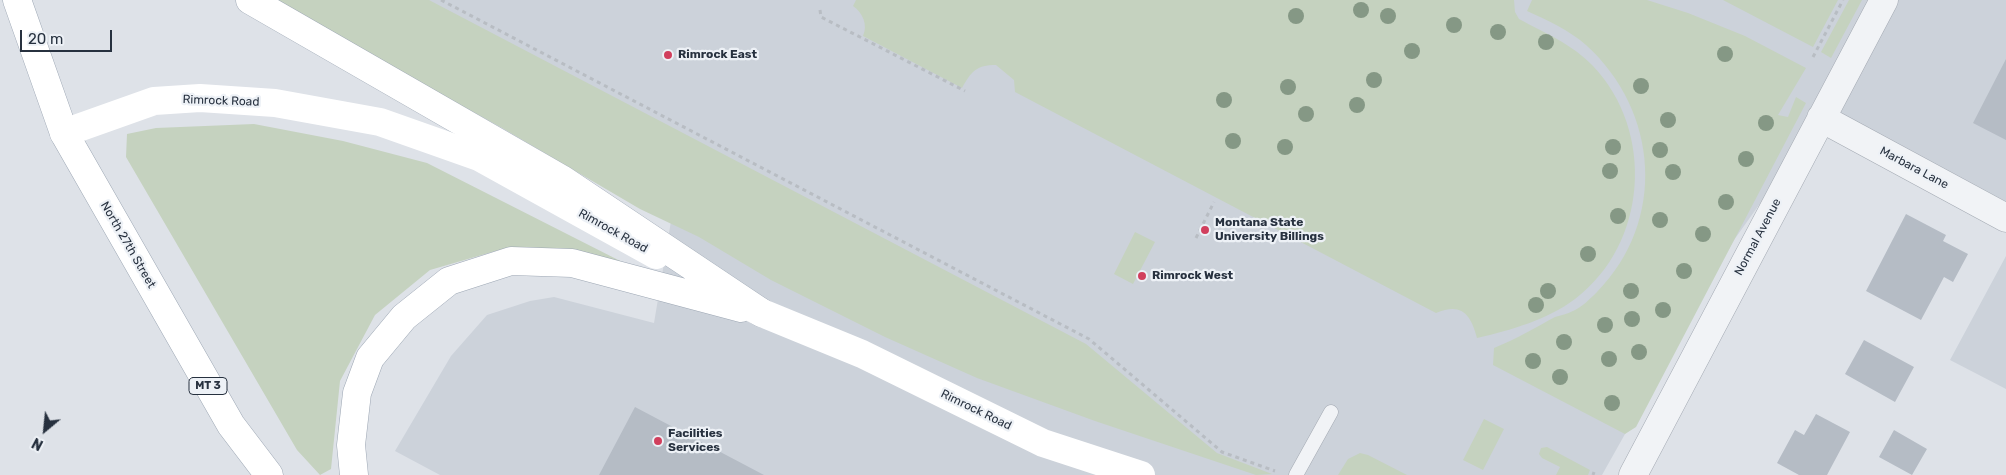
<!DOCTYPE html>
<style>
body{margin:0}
#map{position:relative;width:2006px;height:475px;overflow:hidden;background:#dee2e8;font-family:Rubik,sans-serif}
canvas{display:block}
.north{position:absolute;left:20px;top:405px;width:50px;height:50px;-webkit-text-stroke:4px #edf1f6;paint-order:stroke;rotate:208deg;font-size:14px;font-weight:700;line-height:20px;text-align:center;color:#27313f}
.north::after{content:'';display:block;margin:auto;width:18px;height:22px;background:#27313f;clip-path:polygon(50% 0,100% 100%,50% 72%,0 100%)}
.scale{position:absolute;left:20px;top:30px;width:92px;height:22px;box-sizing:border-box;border:2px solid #27313f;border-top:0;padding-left:6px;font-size:15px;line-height:18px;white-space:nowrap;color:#27313f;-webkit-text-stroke:4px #edf1f6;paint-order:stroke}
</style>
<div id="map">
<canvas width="2006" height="475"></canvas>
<div class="north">N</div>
<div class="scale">20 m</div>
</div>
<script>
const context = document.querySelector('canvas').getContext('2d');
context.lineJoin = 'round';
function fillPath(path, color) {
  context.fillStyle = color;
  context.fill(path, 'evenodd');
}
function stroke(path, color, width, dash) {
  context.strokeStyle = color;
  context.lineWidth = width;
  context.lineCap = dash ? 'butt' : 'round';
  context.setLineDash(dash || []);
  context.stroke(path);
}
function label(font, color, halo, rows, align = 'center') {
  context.font = font + ' Rubik,sans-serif';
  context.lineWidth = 4.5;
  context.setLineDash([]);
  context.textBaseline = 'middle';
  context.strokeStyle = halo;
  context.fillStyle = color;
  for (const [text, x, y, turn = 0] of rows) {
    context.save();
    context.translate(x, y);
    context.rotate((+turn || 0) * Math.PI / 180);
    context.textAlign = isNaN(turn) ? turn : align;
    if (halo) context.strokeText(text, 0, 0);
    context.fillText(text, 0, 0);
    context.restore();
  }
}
const built = new Path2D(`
 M300,0H2006V218L1821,118L1734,240L1602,475H440L395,451L451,356L487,315L530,301L554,297L654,323L671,221Z
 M2006,256V389L1950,360Z`);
const green = new Path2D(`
 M271,0H429L1086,344L1217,453L1272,474L1256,475L1095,421L977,378L885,337L771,280L699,237L640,209L502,128Z
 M856,0H1514L1515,12L1519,19C1545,33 1572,44 1593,66C1655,131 1648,244 1575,299C1547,320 1511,330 1477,338C1471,315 1462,302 1436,313L1015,92L1014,80L996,65C976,65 971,72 962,88L863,36C868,25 863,13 853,6Z
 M1532,0H1647L1688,13L1745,36L1806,68L1778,115L1788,117L1796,97L1806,103L1636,427L1625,434L1493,365L1494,348C1516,339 1535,328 1555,317C1561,315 1567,314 1573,311C1581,308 1591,298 1597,292C1667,221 1659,111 1586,45C1569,30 1547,20 1527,11Z
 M1723,0H1838L1813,47Z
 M1849,0H1862L1831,58L1821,52Z
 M254,124L343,141L427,163L636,269L582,257L499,250L430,270L375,315L340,381L331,469L320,475L297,450L126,157L127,134L156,128Z
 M1135,232L1155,242L1133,284L1114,274Z
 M1484,419L1504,429L1483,470L1463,460Z
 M1547,447L1590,470L1588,475H1556L1560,467L1542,458L1539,454L1541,448Z
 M1360,453L1368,455L1407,475H1338L1348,459Z`);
const building = new Path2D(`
 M2006,59V140L1973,123Z
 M1906,214L1946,235L1943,241L1968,254L1953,282L1944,277L1921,320L1866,291Z
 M1864,340L1914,367L1895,402L1845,374Z
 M635,407L764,475H599Z
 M1816,414L1850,432L1827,475H1799L1777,463L1795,430L1804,435Z
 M1894,430L1927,449L1912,475L1879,457Z`);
const path = new Path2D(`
 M441,0L1089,339L1222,452L1275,471
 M820,10L821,17L965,91
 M1813,57L1843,0
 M1196,238L1214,202
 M1593,475L1594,472`);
const service = new Path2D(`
 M1296,475L1331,412`);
const minor = new Path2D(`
 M1821,118L2006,218
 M1633,475L1884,0`);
const secondary = new Path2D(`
 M64,133L154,101L200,98L275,103L380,122L479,157L656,255
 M741,302L762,313L862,354L1043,443L1141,475`);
const primary = new Path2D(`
 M17,0L64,133L231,425L269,475
 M250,0L563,180L762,313
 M354,475L351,445L357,393L370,358L404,317L449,281L511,261L572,263L741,308`);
const trees = [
 [1361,10],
 [1296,16],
 [1388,16],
 [1454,25],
 [1498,32],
 [1546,42],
 [1412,51],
 [1725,54],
 [1374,80],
 [1641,86],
 [1288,87],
 [1224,100],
 [1357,105],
 [1306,114],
 [1668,120],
 [1766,123],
 [1233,141],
 [1285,147],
 [1613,147],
 [1660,150],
 [1746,159],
 [1610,171],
 [1673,172],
 [1726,202],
 [1618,216],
 [1660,220],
 [1703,234],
 [1588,254],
 [1684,271],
 [1548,291],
 [1631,291],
 [1536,305],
 [1663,310],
 [1632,319],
 [1605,325],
 [1564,342],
 [1639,352],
 [1609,359],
 [1533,361],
 [1560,377],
 [1612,403]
];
const markers = [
 [668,55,5,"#d13f5d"],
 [1205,230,5,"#d13f5d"],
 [1142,276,5,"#d13f5d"],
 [658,441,5,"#d13f5d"]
];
const shields = [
 [208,386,38]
];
const shieldNames = [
 ["MT 3",208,386]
];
const poiNames = [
 ["Rimrock East",678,55],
 ["Montana State",1215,223],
 ["University Billings",1215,237],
 ["Rimrock West",1152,276],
 ["Facilities",668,434],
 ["Services",668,448]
];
const streetNames = [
 ["Rimrock Road",221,101,2],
 ["Marbara Lane",1914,168,28],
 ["Rimrock Road",613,231,29],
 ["Normal Avenue",1758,237,-62],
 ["North 27th Street",128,245,60],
 ["Rimrock Road",976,410,26]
];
fillPath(built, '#ccd2da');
fillPath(green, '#c5d2bf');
fillPath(building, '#b5bcc5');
stroke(service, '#a3a9b2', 15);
stroke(minor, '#a3a9b2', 29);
stroke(primary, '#9da7b4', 29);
stroke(path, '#b8bdc3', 3, [4, 4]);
stroke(service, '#f1f3f6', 14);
stroke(minor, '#f1f3f6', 28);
stroke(secondary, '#fff', 28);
stroke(primary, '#fff', 28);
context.fillStyle = '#859885';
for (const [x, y] of trees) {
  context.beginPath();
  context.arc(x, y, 8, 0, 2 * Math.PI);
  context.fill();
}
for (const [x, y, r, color] of markers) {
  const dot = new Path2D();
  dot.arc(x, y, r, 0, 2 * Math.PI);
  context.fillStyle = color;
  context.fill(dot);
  stroke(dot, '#edf1f6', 2);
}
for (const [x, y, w] of shields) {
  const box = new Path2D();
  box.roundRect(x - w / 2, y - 8.5, w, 17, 4);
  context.fillStyle = '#edf1f6';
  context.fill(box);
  stroke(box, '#27313f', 1);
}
label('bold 11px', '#27313f', null, shieldNames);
label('bold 12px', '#27313f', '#edf1f6', poiNames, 'left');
label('12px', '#27313f', '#edf1f6', streetNames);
</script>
